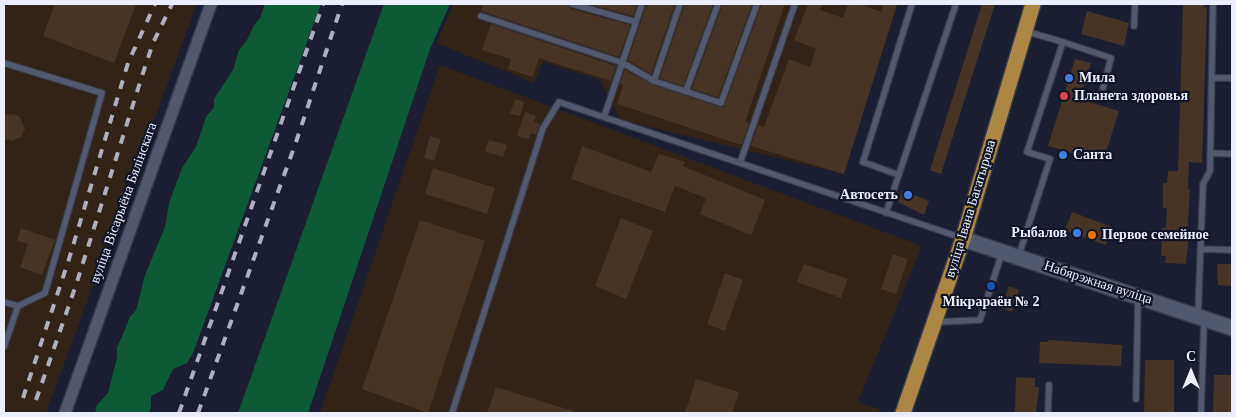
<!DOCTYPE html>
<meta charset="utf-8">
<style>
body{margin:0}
#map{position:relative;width:1236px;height:417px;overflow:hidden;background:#1a1e30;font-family:"Times New Roman",serif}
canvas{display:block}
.frame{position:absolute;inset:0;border:5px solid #eaedfa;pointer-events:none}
.north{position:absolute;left:1166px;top:347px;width:50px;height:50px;-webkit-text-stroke:4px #111526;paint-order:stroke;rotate:0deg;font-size:14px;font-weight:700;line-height:20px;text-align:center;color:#eaedfa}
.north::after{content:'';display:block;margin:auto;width:18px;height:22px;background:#eaedfa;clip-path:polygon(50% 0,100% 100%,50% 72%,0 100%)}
</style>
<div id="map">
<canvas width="1236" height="417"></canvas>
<div class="frame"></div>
<div class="north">С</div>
</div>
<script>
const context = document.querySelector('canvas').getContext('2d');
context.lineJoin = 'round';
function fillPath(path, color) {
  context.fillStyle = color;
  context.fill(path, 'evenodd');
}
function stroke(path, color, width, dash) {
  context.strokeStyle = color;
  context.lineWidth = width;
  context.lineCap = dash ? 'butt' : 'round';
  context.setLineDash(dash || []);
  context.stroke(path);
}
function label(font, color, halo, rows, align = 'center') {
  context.font = font + ' "Times New Roman",serif';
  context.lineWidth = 4.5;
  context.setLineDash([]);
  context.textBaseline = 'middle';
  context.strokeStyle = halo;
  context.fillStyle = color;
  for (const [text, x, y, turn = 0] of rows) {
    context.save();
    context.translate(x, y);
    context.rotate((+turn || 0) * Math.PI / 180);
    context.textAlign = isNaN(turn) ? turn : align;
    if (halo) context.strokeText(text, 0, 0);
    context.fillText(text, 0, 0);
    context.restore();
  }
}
const industrial = new Path2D(`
 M4,4H197L46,413H4Z
 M453,4H898L844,174L621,120L599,79L543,62L534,83L437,43Z
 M440,65L922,246L858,402L880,410L879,413H320Z`);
const forest = new Path2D(`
 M265,4H321L193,353L187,363L173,369L163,390L151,396V409L148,413H95L97,405L108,393L117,358V348L130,317L136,310L145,275L165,227L169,203L182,168L196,147L206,117L214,107V99L233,70L239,50L247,40L254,25L260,18Z
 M384,4H450L430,49L308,413H238Z`);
const building = new Path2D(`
 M55,4H136L114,63L43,36Z
 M483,4H567L571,9L630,25L619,57L481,11Z
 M588,4H637L633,16Z
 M647,4H675L651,74L628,60Z
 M685,4H713L683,86L660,78Z
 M723,4H752L718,97L692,89Z
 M762,4H785L745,122L749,123L742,144H738L617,104L623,85L620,84L625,70L653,85L720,107H724Z
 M808,4H822L820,10L843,18L848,4H860L881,12L884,4H897L844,174L751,146L758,125L764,127L789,59L810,67L816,49L794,40Z
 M982,4H995L941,174L930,170Z
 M1183,4H1204V7H1207L1202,163L1189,162L1188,189H1190L1187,236H1189L1186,264L1165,263L1166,256H1161L1162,228H1166L1167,208H1163V183H1167L1168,171H1178Z
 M1087,11L1129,23L1124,46L1081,34Z
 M491,24L616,66L611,81L539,58L533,77L508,69L511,59L482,50Z
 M1075,59L1091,63L1080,99L1119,111L1103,162L1048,146Z
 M515,99L524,102L520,116L510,114Z
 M525,112L536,116L534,122L540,124L536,135L531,133L529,139L517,136Z
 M11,114L19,116L25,129L21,137L12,141L4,139V115Z
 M430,136L441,139L434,161L424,158Z
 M489,140L507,145L503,157L485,151Z
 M582,146L651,172L659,154L685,162L683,166L765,200L751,235L700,214L706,198L675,186L665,212L571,179Z
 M433,168L495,188L487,214L425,194Z
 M902,190L929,201L924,215L898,202Z
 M1072,212L1112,227L1106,245L1065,230Z
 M621,218L653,231L626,299L595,286Z
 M420,220L485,241L428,413L362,389Z
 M21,228L55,240L42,275L20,267L28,244L17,241Z
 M893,254L908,259L896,294L881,289Z
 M804,264L848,279L841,298L797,282Z
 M1217,264H1230L1232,266V286L1218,285Z
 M725,273L743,280L725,331L707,324Z
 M1009,286L1019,290L1012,312L1002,308Z
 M1048,340L1122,345L1121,366L1039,363L1040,342H1048Z
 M1145,360H1174V413H1144Z
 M1214,375H1232V413H1213Z
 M1016,377L1035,378V387H1039L1036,413H1015Z
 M696,379L739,392L732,413H685Z
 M496,387L573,411L572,413H487Z`);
const lane = new Path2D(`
 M572,4L636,22
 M481,16L623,63L654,81L721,103L757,4
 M1134,26L1135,4
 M1063,42L1111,58L1103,88
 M4,63L102,93L45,293L18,306
 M1212,78H1232
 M654,81L680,4
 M686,91L718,4
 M604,117L642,4
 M1210,153L1232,154
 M740,163L795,4
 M899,175L863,162L912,4
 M886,213L956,4
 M1201,249L1232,250
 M1019,255L1050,159L1027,152L1063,42L1025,31
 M4,302L18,306L4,347
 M1198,315L1203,184L1210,171L1213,4
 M937,322L980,320L1002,253
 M1136,399L1138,298
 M452,413L543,128L559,102L962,238
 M1048,413L1049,385
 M1201,413L1204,321`);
const street = new Path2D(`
 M65,413L211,4`);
const secondary = new Path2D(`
 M963,239L1232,328`);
const primary = new Path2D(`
 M903,413L963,239L1033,4`);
const rail = new Path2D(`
 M23,398L69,259L128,63L155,4
 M36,400L76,285L143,73L153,43L172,4
 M179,413L323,4
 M198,413L296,142L342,4`);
const markers = [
 [1069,78,5,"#3f7fe0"],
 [1064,96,5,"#e0444e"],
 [1063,155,5,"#3f7fe0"],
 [908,195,5,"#3f7fe0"],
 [1077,233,5,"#3f7fe0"],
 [1092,235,5,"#e8710a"],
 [991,286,5,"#1a4fb4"]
];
const poiNames = [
 ["Мила",1079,78],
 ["Планета здоровья",1074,96],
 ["Санта",1073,155],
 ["Автосеть",898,195,"right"],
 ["Рыбалов",1067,233,"right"],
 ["Первое семейное",1102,235],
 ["Мікрараён № 2",991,302,"center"]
];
const streetNames = [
 ["вуліца Вісарыёна Бялінскага",124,203,-70],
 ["вуліца Івана Багатырова",971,209,-73],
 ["Набярэжная вуліца",1098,283,18]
];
fillPath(industrial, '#312317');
fillPath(forest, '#0f5a36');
fillPath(building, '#463427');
stroke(lane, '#373a49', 8);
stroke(street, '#373a49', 14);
stroke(secondary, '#373a49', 18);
stroke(primary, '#373a49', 18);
stroke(lane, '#53596d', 5.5);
stroke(street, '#53596d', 11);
stroke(secondary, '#53596d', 15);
stroke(primary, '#ac8742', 15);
stroke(rail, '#acb0be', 4, [9, 9]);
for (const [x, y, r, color] of markers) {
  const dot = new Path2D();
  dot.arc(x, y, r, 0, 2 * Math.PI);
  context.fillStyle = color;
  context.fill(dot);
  stroke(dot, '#111526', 2);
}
label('bold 14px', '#eaedfa', '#111526', poiNames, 'left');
label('14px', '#eaedfa', '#111526', streetNames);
</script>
